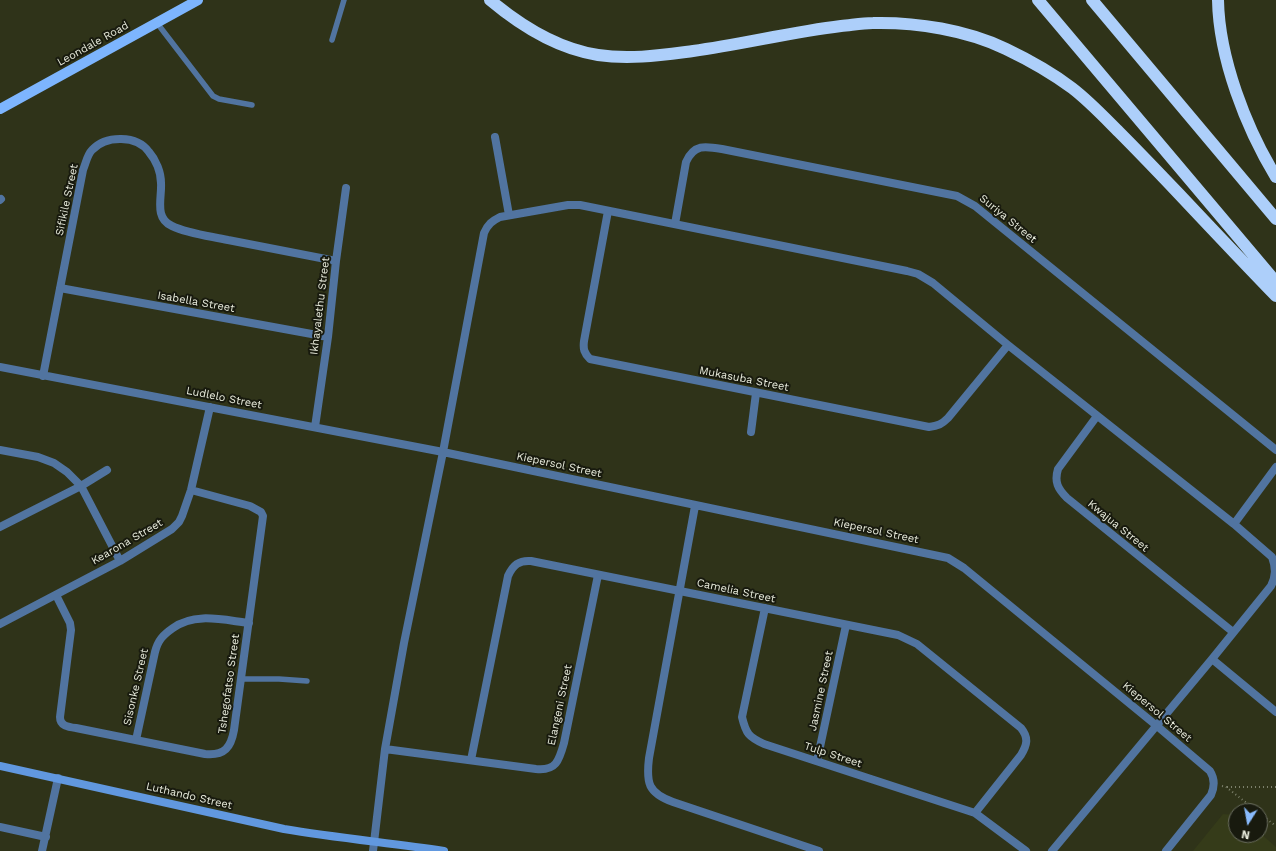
<!DOCTYPE html>
<style>
body{margin:0}
#map{position:relative;width:1276px;height:851px;overflow:hidden;background:#2f3319;font-family:"Work Sans",sans-serif}
canvas{display:block}
.north{position:absolute;left:1228px;top:803px;width:40px;height:40px;box-sizing:border-box;background:#181a0e;border:1px solid #6b6e60;border-radius:50%;rotate:191deg;font-size:11px;font-weight:700;line-height:16px;text-align:center;color:#e8ebdc}
.north::after{content:'';display:block;margin:auto;width:14px;height:18px;background:#88bafc;clip-path:polygon(50% 0,100% 100%,50% 72%,0 100%)}
</style>
<div id="map">
<canvas width="1276" height="851"></canvas>
<div class="north">N</div>
</div>
<script>
const context = document.querySelector('canvas').getContext('2d');
context.lineJoin = 'round';
function fillPath(path, color) {
  context.fillStyle = color;
  context.fill(path, 'evenodd');
}
function stroke(path, color, width, dash) {
  context.strokeStyle = color;
  context.lineWidth = width;
  context.lineCap = dash ? 'butt' : 'round';
  context.setLineDash(dash || []);
  context.stroke(path);
}
function label(font, color, halo, rows, align = 'center') {
  context.font = font + ' "Work Sans",sans-serif';
  context.lineWidth = 4;
  context.setLineDash([]);
  context.textBaseline = 'middle';
  context.strokeStyle = halo;
  context.fillStyle = color;
  for (const [text, x, y, turn = 0] of rows) {
    context.save();
    context.translate(x, y);
    context.rotate((+turn || 0) * Math.PI / 180);
    context.textAlign = isNaN(turn) ? turn : align;
    if (halo) context.strokeText(text, 0, 0);
    context.fillText(text, 0, 0);
    context.restore();
  }
}
const built = new Path2D(`
 M1223,814L1236,815V835H1260V833L1276,847V851H1193Z`);
const path = new Path2D(`
 M1222,786L1226,787L1257,811
 M1227,787H1276
 M1260,814L1276,826`);
const lane = new Path2D(`
 M157,23L213,96L219,99L252,105
 M332,40L344,0
 M241,679H279L307,681`);
const street = new Path2D(`
 M495,137L509,215
 M0,200L1,199
 M608,211L584,341C583,349 584,353 590,359L929,427C938,426 942,424 948,418L1008,345
 M675,224L686,162C694,144 705,146 722,149L957,196L975,206L1276,450
 M60,288L328,337
 M0,367L443,452L948,558L964,568L1157,726L1210,771C1215,779 1215,786 1211,795L1166,851
 M43,376L83,170C86,163 87,155 92,150C106,135 137,135 149,152C156,160 161,172 161,183C162,198 154,218 172,226C189,234 210,236 228,240C264,247 300,254 336,261
 M1097,416L1058,469C1054,482 1058,489 1067,498L1233,632
 M315,427L328,337L336,261L346,188
 M751,432L756,393
 M0,450L38,457L54,463L67,472L81,486L120,561
 M695,506L649,758C646,783 648,793 673,802L819,851
 M1234,524L1276,467
 M0,527L81,486L107,470
 M56,595L70,623L71,630L60,717C60,726 68,727 76,728L205,754C225,756 231,747 234,730L263,516L261,512L250,506L191,490
 M765,608L742,717C746,734 749,737 764,744L975,813L1026,851
 M0,624L120,561L172,529L179,522L182,516L191,490L210,407
 M1212,659L1276,712
 M136,740L155,652C158,640 163,635 173,628C195,612 223,620 249,623
 M385,749L536,769C556,771 559,761 564,743L598,575
 M471,760L508,576C513,565 519,560 531,561L898,635L917,644L1021,728C1029,738 1027,745 1021,755L975,813
 M817,761L846,625
 M0,827L46,837
 M42,851L58,778
 M373,851L385,749L404,643L443,452L484,233C488,224 492,221 500,217L568,205H580L907,271L918,274L933,283L1008,345L1234,524L1272,557C1276,568 1276,576 1271,586L1212,659L1052,851`);
const secondary = new Path2D(`
 M0,766L284,829C337,838 391,843 444,851`);
const primary = new Path2D(`
 M0,109L198,0`);
const highway = new Path2D(`
 M490,0C521,26 558,49 598,55C630,60 662,55 693,51C743,44 792,32 841,26C852,25 862,23 873,23C916,22 967,30 1006,49C1029,60 1052,73 1072,88C1089,101 1104,117 1119,132C1139,152 1159,173 1179,194C1211,228 1243,262 1276,296
 M1038,0L1276,282
 M1092,0L1276,219
 M1218,0C1219,58 1246,128 1276,177`);
const streetNames = [
 ["Leondale Road",93,44,-29],
 ["Sifikile Street",67,200,-78],
 ["Suriya Street",1008,219,39],
 ["Isabella Street",196,302,10],
 ["Ikhayalethu Street",320,306,-83],
 ["Mukasuba Street",744,379,11],
 ["Ludlelo Street",224,398,11],
 ["Kiepersol Street",559,465,12],
 ["Kwajua Street",1118,526,39],
 ["Kiepersol Street",876,531,12],
 ["Kearona Street",127,542,-30],
 ["Camelia Street",736,591,12],
 ["Tshegofatso Street",229,684,-82],
 ["Sisonke Street",136,687,-77],
 ["Jasmine Street",821,691,-78],
 ["Elangeni Street",560,705,-78],
 ["Kiepersol Street",1157,712,40],
 ["Tulp Street",833,755,18],
 ["Luthando Street",189,796,13]
];
fillPath(built, '#353b19');
stroke(path, '#7c806b', 2, [1, 3]);
stroke(lane, '#5174a0', 5.5);
stroke(street, '#5174a0', 8);
stroke(secondary, '#6198df', 8);
stroke(primary, '#7db5fe', 10);
stroke(highway, '#adcffa', 12);
label('11px', '#e8ebdc', '#181a0e', streetNames);
</script>
